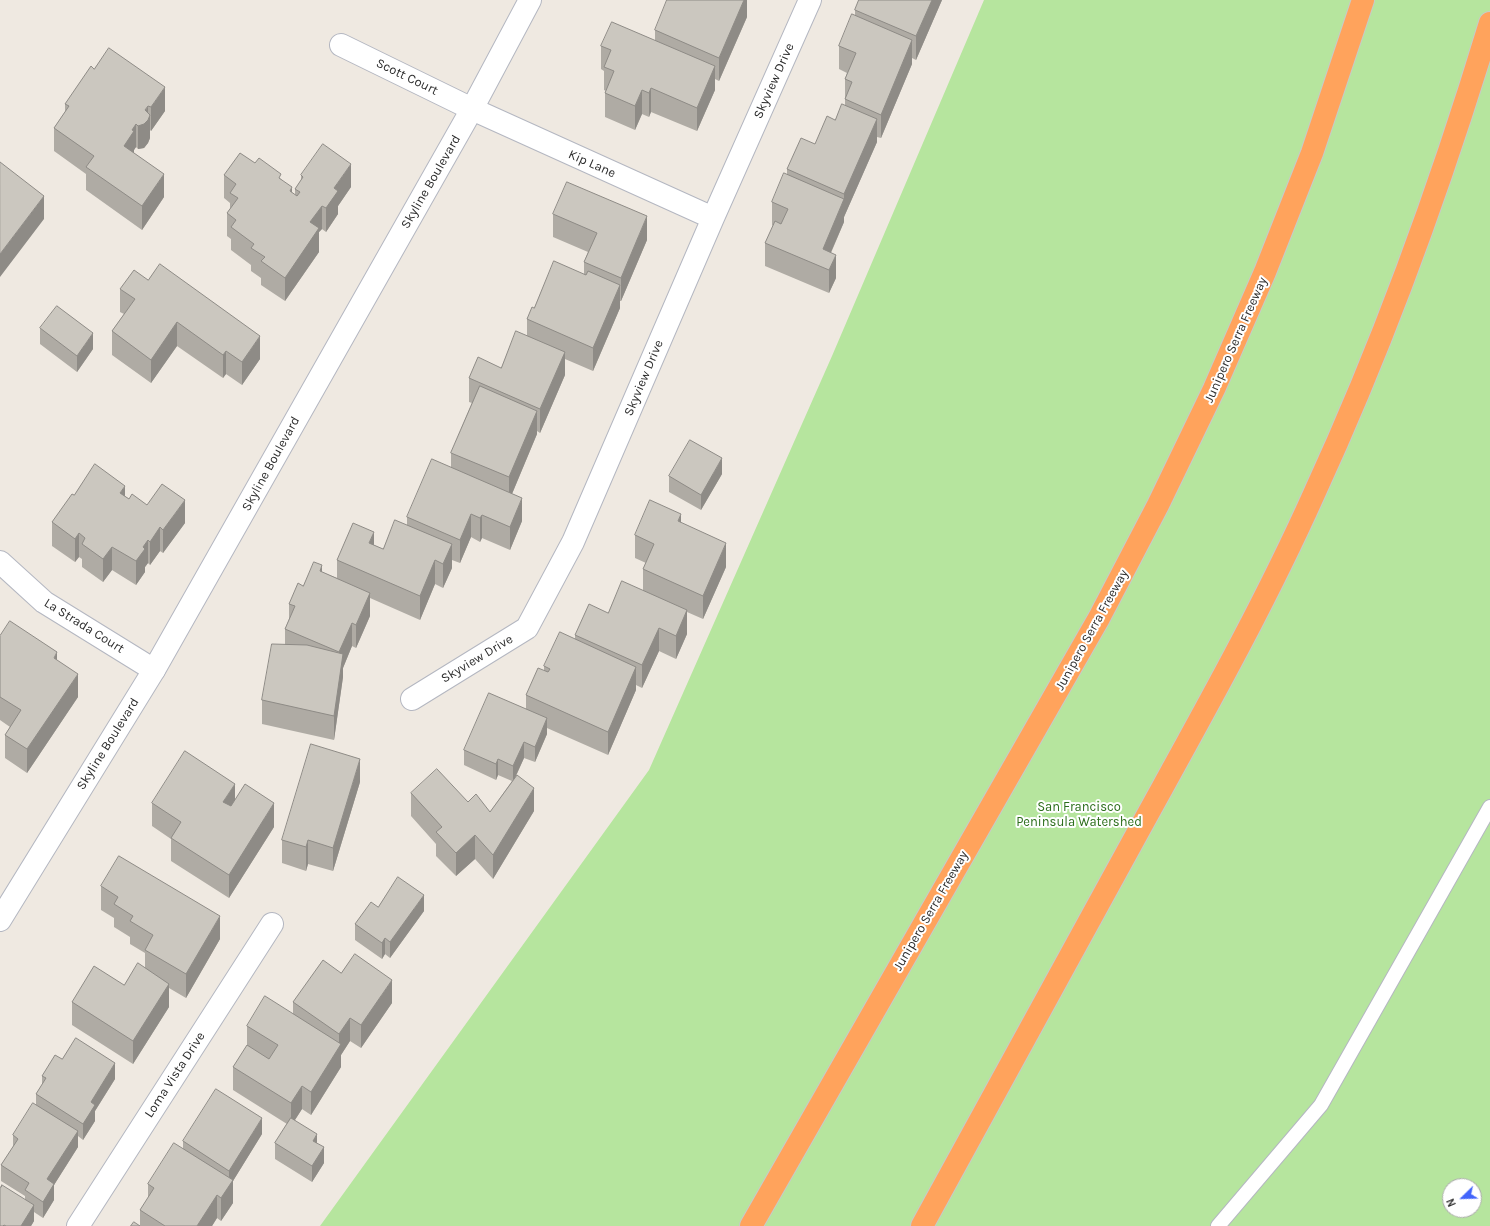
<!DOCTYPE html>
<style>
body{margin:0}
#map{position:relative;width:1490px;height:1226px;overflow:hidden;background:#efe9e1;font-family:Karla,sans-serif}
canvas{display:block}
.north{position:absolute;left:1442px;top:1178px;width:40px;height:40px;box-sizing:border-box;background:#fff;border:1px solid #ababab;border-radius:50%;rotate:247deg;font-size:11px;font-weight:700;line-height:16px;text-align:center;color:#2e2e2e}
.north::after{content:'';display:block;margin:auto;width:14px;height:18px;background:#4264fb;clip-path:polygon(50% 0,100% 100%,50% 72%,0 100%)}
</style>
<div id="map">
<canvas width="1490" height="1226"></canvas>
<div class="north">N</div>
</div>
<script>
const context = document.querySelector('canvas').getContext('2d');
context.lineJoin = 'round';
function fillPath(path, color) {
  context.fillStyle = color;
  context.fill(path, 'evenodd');
}
function stroke(path, color, width, dash) {
  context.strokeStyle = color;
  context.lineWidth = width;
  context.lineCap = dash ? 'butt' : 'round';
  context.setLineDash(dash || []);
  context.stroke(path);
}
function label(font, color, halo, rows, align = 'center') {
  context.font = font + ' Karla,sans-serif';
  context.lineWidth = 4;
  context.setLineDash([]);
  context.textBaseline = 'middle';
  context.strokeStyle = halo;
  context.fillStyle = color;
  for (const [text, x, y, turn = 0] of rows) {
    context.save();
    context.translate(x, y);
    context.rotate((+turn || 0) * Math.PI / 180);
    context.textAlign = isNaN(turn) ? turn : align;
    if (halo) context.strokeText(text, 0, 0);
    context.fillText(text, 0, 0);
    context.restore();
  }
}
const green = new Path2D(`
 M984,0H1490V1226H320L649,770L832,356ZM1450,1186H1474V1210H1450Z`);
const lane = new Path2D(`
 M1218,1226L1321,1105L1490,807`);
const street = new Path2D(`
 M341,45L472,109L713,218
 M0,562L44,602L154,670
 M412,699L527,628L573,542L713,218L810,0
 M78,1226L272,924`);
const secondary = new Path2D(`
 M0,920L154,670L472,109L530,0`);
const highway = new Path2D(`
 M751,1226L1099,618L1158,505L1214,389L1265,272L1312,153L1363,0
 M922,1226C994,1095 1066,964 1138,832C1199,721 1262,610 1314,494C1385,340 1441,185 1490,23`);
const wall = new Path2D(`
 M747,0V17L719,81L715,79V90L697,131L651,112L649,117L642,114L635,130L605,117V93L606,91L604,90V71L601,69V46L655,40V30Z
 M859,0H942L916,60L912,58V64L881,138L877,137V142L844,217V222L831,253L836,278L829,293L765,266V243L773,226L772,225V202L787,174V169L815,144L835,120L845,105V79L847,73L839,69V46L855,15V10Z
 M94,69L165,111L151,131L150,130V138L148,143L144,148L138,149L136,147L134,150V153L164,197L142,230L86,190V174L54,151V128L65,112V104Z
 M255,163L281,179L292,193L295,195V189L301,180V175L351,187L338,206V214L326,232L322,229L319,232V252L285,301L261,285V278L251,271V265L231,250V239L227,236V213L230,209V203L224,198V175Z
 M553,214L647,240L621,301H620V308L593,371L565,359V375L540,433L537,431V434L512,494L522,521L510,550L482,538L480,542L471,537L460,563L452,560V568L443,588L435,584L420,620L370,598V616L356,648L352,646L343,668V677L334,740L262,724V700L285,644V629L289,619V604L303,586L322,572L337,578V560L374,545L383,549L407,525V517L451,467V453L472,403L469,402V378L501,368L527,335V319L534,308L584,274V262L588,252L553,237Z
 M120,289L260,359L242,385L226,374L223,378L177,346L151,383L112,355V331L124,314L120,312Z
 M40,328L93,349L77,372L40,344Z
 M722,474L701,510L669,492V476Z
 M74,495L125,496L129,499L147,505L185,523L163,553L160,551L150,565L148,563L145,567V572L136,585L112,570L103,582L82,567V559L79,557L75,562L52,546V522Z
 M681,523L726,567L703,619L687,612V634L676,659L659,651L642,688L636,685V690L608,755L547,728V734L535,762L524,758L516,776L534,811L493,879L475,859L456,876L436,856V844L411,816V793L468,802L490,812L512,781L498,775L496,780L464,765V750L526,709V695L544,671V666L575,639V635L643,591V569L646,563L635,558V535Z
 M0,636L57,660L78,697L27,773L5,758V735L10,727L0,720Z
 M360,782L333,871L308,864L306,871L282,863V840Z
 M235,799L274,827L229,898L171,861V839L152,826V803Z
 M101,886L220,939L186,998L169,988V1007L133,1064L72,1025V1002L124,985L145,968V953L130,944V937L114,927V918L101,910Z
 M378,907L424,911L390,958L385,954L382,959L355,940V924Z
 M341,973L392,1003L361,1048L350,1041L341,1055V1067L311,1115L302,1109L295,1120L317,1143L324,1163L312,1182L275,1159V1143L287,1124L233,1090V1067L247,1046V1026L293,1014V1002Z
 M62,1059L115,1079L95,1111V1121L83,1140L78,1136V1147L54,1185V1200L43,1218L34,1212V1221L31,1226H0L25,1199V1196L1,1181V1165L13,1147V1135L36,1105V1094L42,1085V1076Z
 M262,1134L233,1181V1203L221,1221L217,1218L212,1226H131H140V1210L148,1199V1184L183,1148V1141Z`);
const shadedWall = new Path2D(`
 M744,0H747V17L719,81V58Z
 M932,0H942L916,60V36Z
 M912,40V64L881,138V115Z
 M715,66V90L697,131V108Z
 M165,87V111L151,131V107Z
 M651,88V112L649,117V93Z
 M642,90V114L635,130V106Z
 M148,106V119L150,115V138L148,143L144,148L138,149V126Z
 M877,119V142L844,217V194Z
 M136,124V147L134,150V155L124,146L132,130Z
 M351,164V187L338,206V214L326,232V208L334,188Z
 M164,174V197L142,230V206Z
 M292,187V210L290,191Z
 M44,196V219L0,277V254Z
 M844,199V222L824,268L823,249Z
 M322,206V229L319,232V252L285,301V278L310,222Z
 M647,216V240L621,301V278Z
 M836,255V278L829,293V270Z
 M620,285V308L593,371V348Z
 M177,322V346L151,383V360Z
 M93,333V349L77,372V356Z
 M260,336V359L242,385V362Z
 M226,351V374L223,378V355Z
 M565,352V375L540,433V409Z
 M537,411V434L509,501V477Z
 M722,458V474L701,510V495Z
 M125,486V509L120,493Z
 M522,498V521L510,550V527Z
 M185,500V523L163,553V530Z
 M471,514V537L460,563V540Z
 M681,514V537L678,521Z
 M482,515V538L480,542V518Z
 M160,527V551L150,565V542Z
 M374,532V555L369,543Z
 M79,533V557L75,562V539Z
 M148,540V563L145,567V572L136,585V561L143,547Z
 M726,543V567L703,619V596Z
 M452,544V568L443,588V564Z
 M112,547V570L103,582V559Z
 M435,560V584L420,620V596Z
 M322,565V589L320,571Z
 M370,593V616L356,648V625Z
 M687,610V634L676,659V636Z
 M352,623V646L343,668V677L334,740V716L339,675V652Z
 M659,628V651L642,688V665Z
 M57,652V676L54,658Z
 M636,667V690L608,755V732Z
 M78,674V697L27,773V749Z
 M547,718V734L535,762V747Z
 M524,742V758L513,782V766Z
 M360,759V782L333,871V848Z
 M498,759V775L496,780V764Z
 M235,784V807L223,825V802Z
 M534,788V811L493,879V855Z
 M274,803V827L229,898V875Z
 M475,835V859L456,876V853Z
 M308,840V864L306,871V847Z
 M424,895V911L390,958V942Z
 M220,916V939L186,998V974Z
 M385,938V954L382,959V943Z
 M392,980V1003L361,1048V1025Z
 M169,984V1007L133,1064V1041Z
 M350,1018V1041L341,1055V1067L311,1115V1092L339,1047V1034Z
 M115,1063V1079L95,1111V1121L83,1140V1124L91,1102Z
 M302,1086V1109L291,1126V1103Z
 M262,1118V1134L233,1181V1203L221,1221V1198L229,1185V1171Z
 M78,1131V1147L54,1185V1200L43,1218V1202L47,1179Z
 M317,1134V1150L313,1141Z
 M324,1147V1163L312,1182V1166Z
 M217,1195V1218L212,1226H197Z
 M34,1205V1221L31,1226H21Z`);
const building = new Path2D(`
 M667,0H744L719,58L655,30Z
 M859,0H932L916,36L855,10Z
 M852,14L912,40L881,115L845,99L852,82L845,79L856,53L839,46Z
 M612,22L715,66L697,108L651,88L649,93L642,90L635,106L605,93L614,71L604,67L611,50L601,46Z
 M109,48L165,87L151,107L148,106L145,110L150,115L148,120L144,124L138,126L136,124L132,130L134,131L124,146L164,174L142,206L86,167L94,156L54,128L69,106L65,104L91,66L94,69Z
 M842,104L877,119L844,194L787,169L801,138L815,144L827,116L835,120Z
 M323,144L351,164L334,188L338,191L326,208L322,206L310,222L319,228L285,278L261,261L265,257L251,248L254,244L231,227L236,220L227,213L238,198L230,193L236,184L224,175L240,153L255,163L259,158L281,174L279,178L292,187L290,191L297,196L300,192L295,189L303,177L301,175Z
 M0,162L44,196L0,254Z
 M784,173L844,199L823,249L836,255L829,270L765,243L775,221L781,224L788,209L772,202Z
 M567,182L647,216L621,278L584,262L597,233L553,214Z
 M554,261L586,275L588,271L620,285L593,348L527,319L532,307L534,308Z
 M160,264L260,336L242,362L226,351L223,355L177,322L151,360L112,331L135,299L120,289L134,270L148,280Z
 M57,306L93,333L77,356L40,328Z
 M516,331L565,352L540,409L469,378L478,357L501,368Z
 M480,386L537,411L509,477L451,453Z
 M690,440L722,458L701,495L669,476Z
 M432,459L522,498L510,527L482,515L480,518L471,514L460,540L407,517Z
 M95,464L125,486L120,493L129,499L132,494L147,505L162,484L185,500L163,530L160,527L150,542L148,540L143,547L145,549L136,561L112,547L103,559L82,544L85,538L79,533L75,539L52,522L72,494L74,495Z
 M650,500L681,514L678,521L726,543L703,596L643,569L654,544L635,535Z
 M395,520L452,544L443,564L435,560L420,596L337,560L353,523L374,532L369,543L383,549Z
 M314,562L322,565L320,571L370,593L356,625L352,623L339,652L285,629L295,606L289,604L298,583L303,586Z
 M622,581L687,610L676,636L659,628L642,665L575,635L589,604L608,613Z
 M10,621L57,652L54,658L78,674L27,749L5,735L21,710L0,697V636Z
 M560,632L636,667L608,732L526,695L538,668L548,672L550,669L544,666Z
 M272,644L307,645L343,654L334,716L262,700Z
 M489,693L547,718L535,747L524,742L513,766L498,759L496,764L464,750Z
 M311,744L360,759L333,848L308,840L306,847L282,840Z
 M185,751L235,784L223,802L231,806L245,784L274,803L229,875L171,838L181,822L152,803Z
 M437,769L468,802L476,794L490,812L517,775L534,788L493,855L475,835L456,853L436,832L442,827L411,793Z
 M119,856L220,916L186,974L145,950L153,935L130,921L133,916L114,904L118,897L101,886Z
 M398,877L424,895L390,942L385,938L382,943L355,924L371,902L378,907Z
 M355,954L392,980L361,1025L350,1018L339,1034L293,1002L323,960L341,973Z
 M138,963L169,984L133,1041L72,1002L94,966L124,985Z
 M265,996L341,1044L311,1092L302,1086L291,1103L233,1067L247,1045L269,1059L278,1045L247,1026Z
 M76,1038L115,1063L91,1102L95,1105L83,1124L36,1094L46,1078L42,1076L55,1055L62,1059Z
 M216,1089L262,1118L229,1171L183,1141Z
 M33,1103L78,1131L47,1179L54,1184L43,1202L25,1190L29,1183L1,1165L18,1139L13,1135Z
 M291,1118L317,1134L313,1141L324,1147L312,1166L275,1143Z
 M174,1143L233,1180L221,1198L217,1195L197,1226H165L140,1210L154,1188L148,1184Z
 M2,1185L34,1205L21,1226H6L4,1225L3,1226H0V1187H1Z
 M134,1222L140,1226H131Z`);
const streetNames = [
 ["Scott Court",407,77,26],
 ["Skyview Drive",774,81,-66],
 ["Kip Lane",592,164,24],
 ["Skyline Boulevard",431,182,-60],
 ["Junipero Serra Freeway",1236,340,-66],
 ["Skyview Drive",644,378,-67],
 ["Skyline Boulevard",271,464,-61],
 ["La Strada Court",84,626,32],
 ["Junipero Serra Freeway",1092,630,-61],
 ["Skyview Drive",477,659,-31],
 ["Skyline Boulevard",108,744,-58],
 ["Junipero Serra Freeway",931,911,-60],
 ["Loma Vista Drive",175,1075,-57]
];
const parkNames = [
 ["San Francisco",1079,807],
 ["Peninsula Watershed",1079,822]
];
fillPath(green, '#b6e59e');
stroke(lane, '#b4b7c1', 16);
stroke(street, '#b4b7c1', 24);
stroke(secondary, '#b4b7c1', 24);
stroke(highway, '#c9c9c9', 24);
stroke(lane, '#fff', 14);
stroke(street, '#fff', 22);
stroke(secondary, '#fff', 22);
stroke(highway, '#ffa35c', 22);
fillPath(wall, '#afaba4');
fillPath(shadedWall, '#8e8b86');
fillPath(building, '#cbc7bf');
stroke(building, '#8e8b86', 1);
label('13px', '#2e2e2e', '#fff', streetNames);
label('13px', '#2c6e1b', '#fff', parkNames);
</script>
